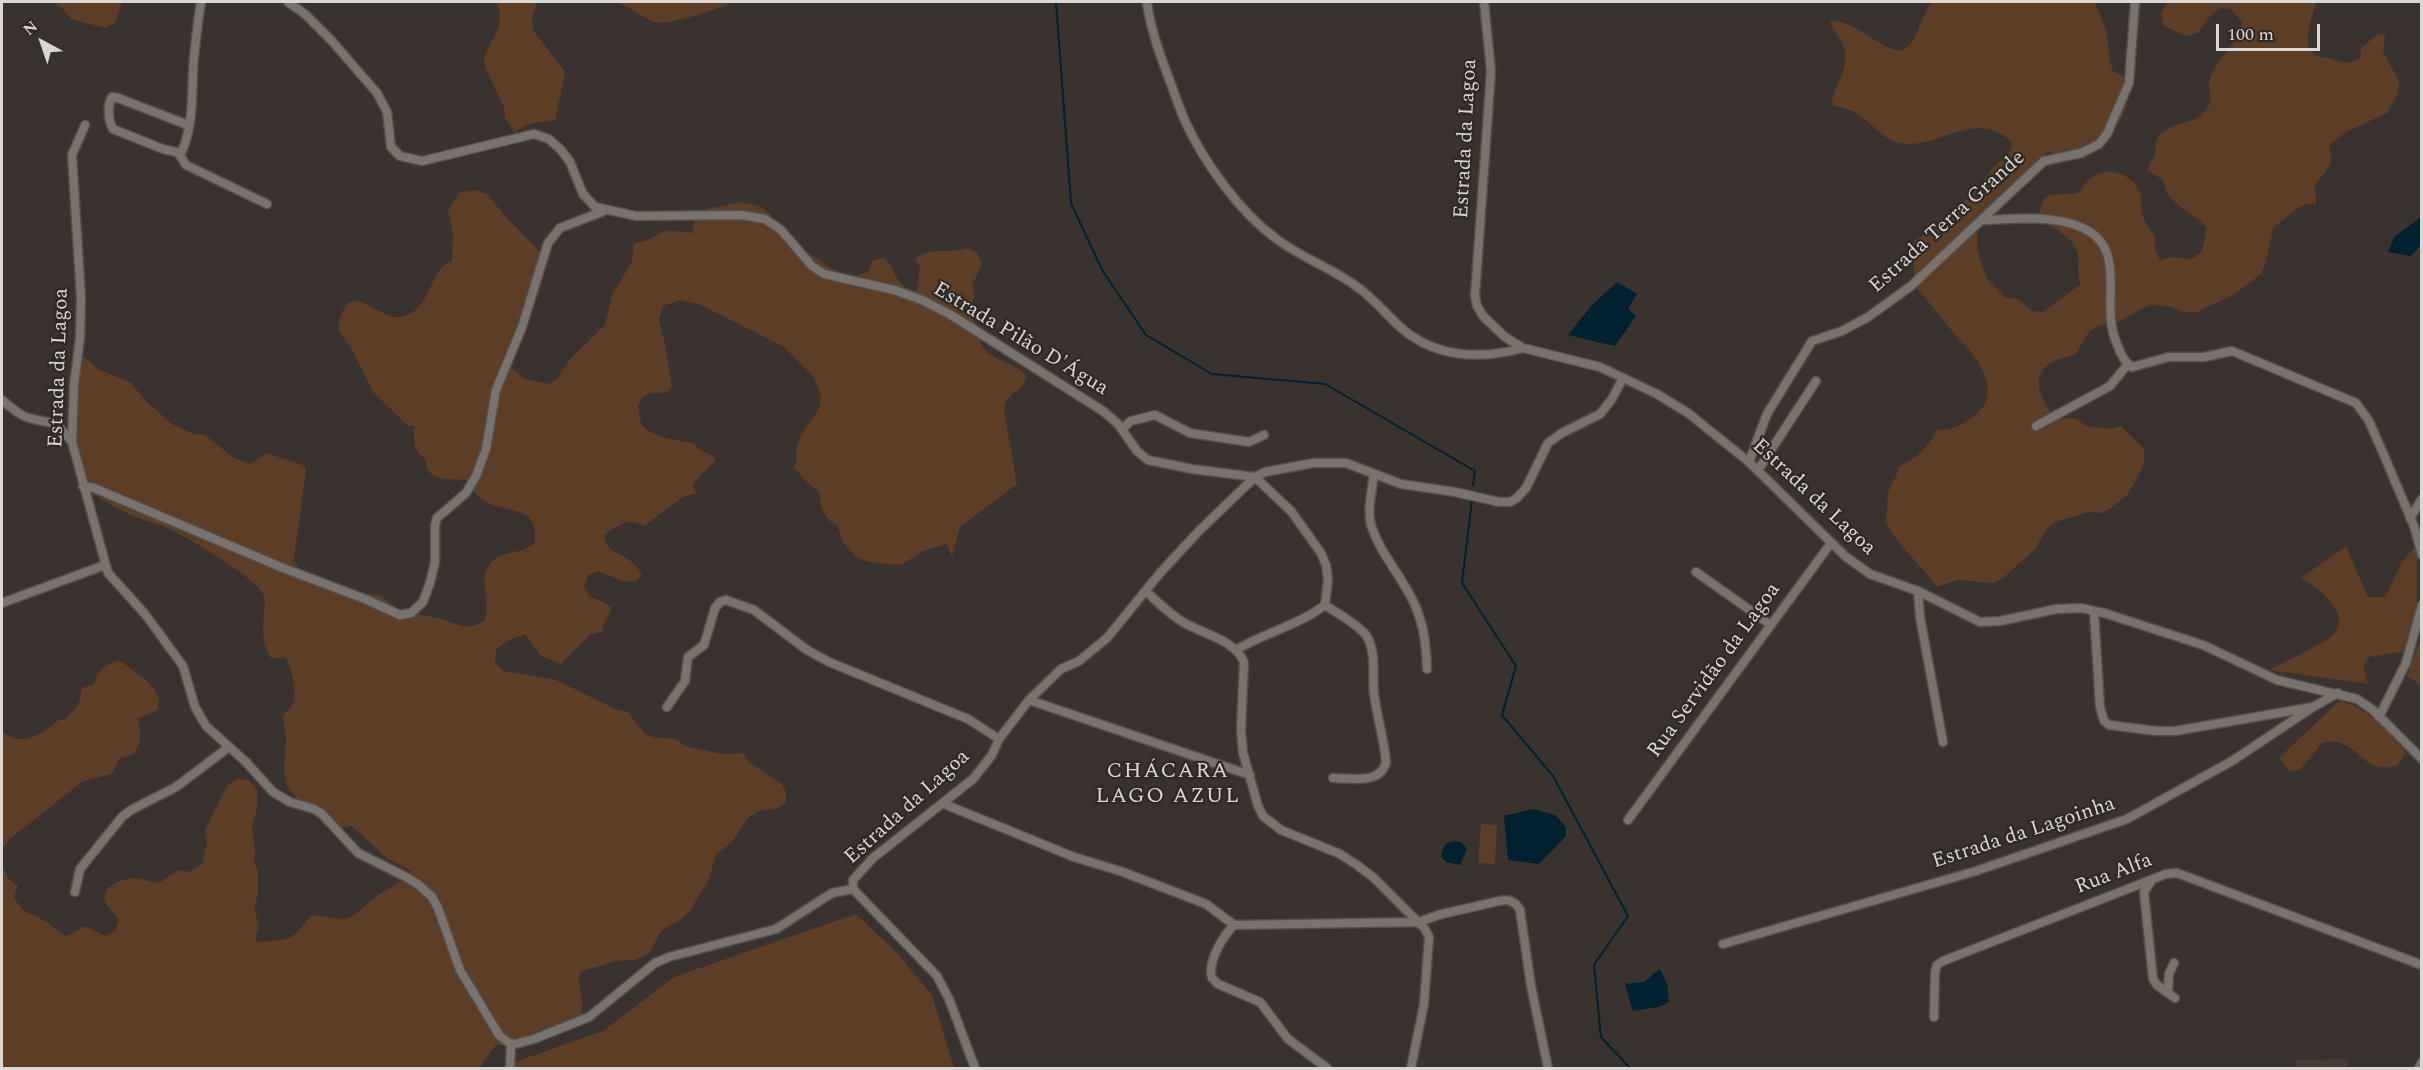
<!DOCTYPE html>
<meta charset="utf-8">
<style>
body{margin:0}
#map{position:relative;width:2423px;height:1070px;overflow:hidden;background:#39322e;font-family:Spectral,serif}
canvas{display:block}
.frame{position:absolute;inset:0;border:3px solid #dbd7d4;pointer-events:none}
.north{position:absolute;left:12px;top:12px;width:60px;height:60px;-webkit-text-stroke:4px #2f2824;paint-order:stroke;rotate:320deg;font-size:16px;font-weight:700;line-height:24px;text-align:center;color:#dbd7d4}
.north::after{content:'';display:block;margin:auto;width:21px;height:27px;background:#dbd7d4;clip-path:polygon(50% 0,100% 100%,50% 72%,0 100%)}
.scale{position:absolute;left:2216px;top:24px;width:104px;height:27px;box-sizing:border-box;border:3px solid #dbd7d4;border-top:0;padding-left:8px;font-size:18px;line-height:21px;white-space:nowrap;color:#dbd7d4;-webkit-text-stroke:4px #2f2824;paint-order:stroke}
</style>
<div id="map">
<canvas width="2423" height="1070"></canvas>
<div class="frame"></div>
<div class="north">N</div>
<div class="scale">100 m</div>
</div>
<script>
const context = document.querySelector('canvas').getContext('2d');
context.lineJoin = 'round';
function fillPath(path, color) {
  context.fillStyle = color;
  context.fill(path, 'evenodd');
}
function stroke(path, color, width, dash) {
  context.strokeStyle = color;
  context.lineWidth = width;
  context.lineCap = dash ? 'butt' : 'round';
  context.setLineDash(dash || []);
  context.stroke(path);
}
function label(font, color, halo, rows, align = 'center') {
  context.font = font + ' Spectral,serif';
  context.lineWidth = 4.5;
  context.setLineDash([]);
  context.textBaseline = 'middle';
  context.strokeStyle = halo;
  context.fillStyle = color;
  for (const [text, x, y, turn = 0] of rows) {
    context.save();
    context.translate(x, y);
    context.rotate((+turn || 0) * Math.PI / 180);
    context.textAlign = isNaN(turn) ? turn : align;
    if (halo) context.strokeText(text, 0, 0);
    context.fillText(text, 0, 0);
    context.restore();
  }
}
const built = new Path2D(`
 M2347,1059L2348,1068H2296V1060Z`);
const green = new Path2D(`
 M52,2H122L115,23L105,28L71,19L62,8Z
 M496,2H537L532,18L533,30L565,72L555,121C538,123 530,120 515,133L505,118L504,107L486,69L484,57L499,26L500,12Z
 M617,2H735C716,8 673,26 654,22C647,20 628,6 617,2Z
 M1931,2H2094C2100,14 2107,28 2108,43C2109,53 2109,60 2113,71C2125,76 2129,82 2128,96C2125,124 2104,142 2083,159L2060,156L2048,151L2040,158L2028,182C2005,189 1989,206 1975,225L1978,237L1977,249L1984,271L1989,281L2006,298L2018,299L2032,311L2043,312L2081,284C2077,274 2079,265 2078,256C2076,236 2050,229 2039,216C2042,184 2059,199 2080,192C2084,185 2088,179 2095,175C2112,166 2137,177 2141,196C2142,204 2140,210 2144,219C2146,225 2151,229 2154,235C2156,239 2154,244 2155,248C2156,253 2159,256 2160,261L2169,257L2192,259L2202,251L2207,228C2192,210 2166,205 2163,180L2147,170C2150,164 2153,158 2155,153C2156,148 2155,143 2157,139C2168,120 2191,127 2204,112C2217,98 2205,90 2210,78C2217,57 2239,45 2242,22L2231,9L2220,8L2211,15L2198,33L2186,36L2164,26L2161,14L2167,2H2316C2313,17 2300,44 2315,55C2318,58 2324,57 2328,58C2341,62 2347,65 2360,59L2361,48L2378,34L2385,35L2383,52L2399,81L2398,93L2387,113L2346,132L2329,145C2334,168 2328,168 2315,185L2316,204L2308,203L2298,208L2273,228L2266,262L2261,274L2235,294L2195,313L2183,312L2172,307L2149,305L2120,321L2096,327L2088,333L2076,354C2069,357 2061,358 2054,361C2028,374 2041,400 2054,417L2077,419L2086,426L2109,429L2121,426L2144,449V463L2139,474L2128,494L2111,508L2101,513L2089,512L2055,522L2047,529L2035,549L2003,578L1993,583L1958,580L1937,587C1919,562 1900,549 1885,521C1889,510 1886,500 1889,490C1891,481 1897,481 1898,467C1916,459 1929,447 1937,429C1949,431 1962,426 1971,418C1976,414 1981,410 1985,404C1995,386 1976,353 1961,342L1918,289L1914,279L1913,244L1915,240L1938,228L1982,184L1993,167L2007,155L2012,147L2011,141C1971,108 1940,151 1900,143C1883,140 1872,123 1858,114C1851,109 1840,108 1832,105C1832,87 1849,73 1845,51C1843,39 1833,32 1830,21C1857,20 1876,48 1902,51L1912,42Z
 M475,190L487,194L506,217L545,257L521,325L505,356L509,366L525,379L548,384L557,379L570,359L605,325L612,295L632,262L634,243L645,241L666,230L692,233L696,216L706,209L741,202L760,206L770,214L778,231L829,267L845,275L855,276L869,271L873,260L884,258C899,271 892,286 917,291L920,267L915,258C939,245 947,255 969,248L978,254L982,264L972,285L975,296L967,313C982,322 975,340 986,351C998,362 1016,363 1027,377C1023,391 1006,393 1004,409L1017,484L960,527L952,557L947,544L923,551L901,565L868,562L856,557L843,542L837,525C823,520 821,505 819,492C808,486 803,476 793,468L797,460L796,449L800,437L820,407L821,396L813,376L784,347L699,304L680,300L663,306L659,320L665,343L672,387L667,392L648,394L641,399L638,406L641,423C652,439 676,440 693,443L700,450L714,456L715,461L699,476L693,486L697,493L683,497L644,526C628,517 616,526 604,536C609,554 615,550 628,559C634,563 638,568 642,574L635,582L624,581L597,571L588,576L584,587L590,597L604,602L612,608L602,627L603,631L590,635L561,664L541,656L525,634L509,640L496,650L495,662L503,671L554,679L615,709L628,712L644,733L653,737L676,739L685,746L723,754L743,753L749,762L782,784L786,792V802L778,808L757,812L747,819L733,841L716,855L708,881L689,912L683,918L662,930L649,953L635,960L616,961L580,972C575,989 590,1004 577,1021L516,1045H496L479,1068H2V731C23,749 41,734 60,719L64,720L78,706L82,688L94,685C97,670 106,664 119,660L146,680L154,689L159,699L158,710L137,719C141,727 142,746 134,753C131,756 124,757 120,758L112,774L83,781L10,839L3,847C1,863 3,878 18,886L14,897C25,918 33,912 48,923C56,928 56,932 67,936L85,926L106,936L115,931L119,920C115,914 107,907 105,901C100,886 125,877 136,878C143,879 151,882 159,883L178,870L189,872L202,864L207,842L205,830L222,795L229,784L238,779L249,780L257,790V809L252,826L255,849L254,861L258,871V895L254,906L259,928L255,938L257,942C289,939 290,944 311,915L344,919L353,916L378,895L405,879L411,871L387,858L352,826L334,828L299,802L287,786L284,771L286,740L283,715C287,711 291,708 293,703C297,691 292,669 286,658H271C254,633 271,605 262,592C248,573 190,539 168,528C155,523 141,520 129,514C112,506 97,496 81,487C69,454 67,389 73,355H82L98,369L130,382L146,401L172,424L193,434L205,435L234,458L250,464L266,453L303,465L306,470L294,560L299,569L306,576L321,577L357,593L380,595L396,608L407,612L442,619L464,627L476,625L485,620C492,600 474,574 496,558C507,551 520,554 535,543C539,500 503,517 481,498C475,494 470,486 466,480C449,479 424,482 426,459C412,451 414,441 414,426H408L373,392L353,352L338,328C348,270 379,326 405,316C424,310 429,287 438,272C441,267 447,263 452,260L453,235L448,210L460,192Z
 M2346,546L2368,597H2385L2402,562L2414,548L2417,552V605L2406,651L2369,657L2363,666L2368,684L2270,670C2282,663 2325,643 2333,635C2354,613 2317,587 2301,578Z
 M2421,638V685L2407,676Z
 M2339,701C2367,706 2387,732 2406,752L2397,766C2364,774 2363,749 2337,742C2333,741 2327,742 2323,742L2300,770L2290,771L2279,758Z
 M1481,824L1497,825L1495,864L1478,863Z
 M856,914L896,952L932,995L954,1068H507L512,1063L603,1031L674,977Z`);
const water = new Path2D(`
 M2421,217V245L2411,256L2388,252L2394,237Z
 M1617,282L1637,294L1628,309L1636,316L1615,346L1568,335L1592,305Z
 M1533,809L1555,815L1566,827V836L1539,864L1508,860L1504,816Z
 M1454,841L1461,842L1467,849L1460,865L1446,862L1441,856L1445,844Z
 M1660,969L1667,984L1669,1002L1658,1007L1633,1011L1625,984L1644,982Z`);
const stream = new Path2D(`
 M1056,2L1071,203L1102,270L1146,335L1212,374L1325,384L1475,471L1473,485
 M1472,500L1462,583L1516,666L1502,715L1553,776L1628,916L1594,965L1601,1037L1630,1068`);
const minor = new Path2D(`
 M288,2L305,14L331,40L377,93L387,112L391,147L400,156L422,161L534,134L549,139L561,150L570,162L583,194L595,207L636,216L741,215L765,219L781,230L812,266L824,274L894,290L922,300L951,315L1103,411L1118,424L1137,451L1148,460L1192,469L1255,477L1291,511L1321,553L1326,565L1328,580L1325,605C1299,625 1264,633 1236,650
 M1147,2C1150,27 1159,52 1168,76C1174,91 1179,108 1186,123C1204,162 1239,211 1274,237C1299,257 1330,267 1356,286C1372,297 1385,313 1399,326C1434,358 1480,360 1523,348
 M1484,2L1491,71L1475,296L1477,306L1483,316L1505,337L1523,348L1600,367L1657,394L1688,413L1749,462L1845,556L1870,574L1918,591L1980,622L2000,621L2056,609L2081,608L2104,613L2203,645L2277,680L2357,699L2373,710L2422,759
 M85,125L72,155L81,298L80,338L74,385L72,442L108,573L145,614L183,666L195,707L206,726L246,762L273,792L290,802L314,809L322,814L358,853L406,877L419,885L432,897L438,908L460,970L499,1035L509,1043L515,1044L534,1039L589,1017L655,963L669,957L776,929L832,893L853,889V880L873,858L973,779L992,755L999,739L1029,700L1061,669L1079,661L1107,638L1160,573L1199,531L1255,477L1265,472L1314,463H1346L1401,484L1455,492L1499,502H1510L1517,498L1526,488L1548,443L1562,433L1600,414L1612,399L1623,378
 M188,125L118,98L112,97C107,106 108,120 113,129L163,149L181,153C195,125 191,87 194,57C196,38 198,20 201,2
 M179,154L186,165L267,204
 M1984,220C2022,219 2100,209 2109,261C2114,289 2105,317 2117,344C2120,353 2124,362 2132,367L2169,357H2204L2232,351L2356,403L2369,421L2383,453L2414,526L2422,555
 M2,400C10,406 19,416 29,418C57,426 51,416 72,442
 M2036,426L2110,386L2128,364
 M1122,429L1131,421L1155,415L1190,433L1249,442L1264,435
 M1749,462L1767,414L1812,341L1842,331L1868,317L1911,286L2044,161L2081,153L2099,144L2107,134L2129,83L2135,2
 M1758,470L1816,381
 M1374,474C1372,490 1367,510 1371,525C1379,550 1395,568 1407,590C1423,616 1426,640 1427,669
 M83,486L94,488L283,568L365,599L400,615L411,613L423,602L430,583L435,562V525L437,518L466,493L476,476L486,449L496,390L522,327L548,243L560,228L604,211
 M2410,518L2422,499
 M1696,572L1771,625
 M1146,591C1156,601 1167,611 1178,619C1199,634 1233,637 1244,662L1241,730L1243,753L1258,806L1263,816L1281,830L1340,854L1357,865L1374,878L1425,929L1429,937L1424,1004L1411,1068
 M1918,591L1920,617L1943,742
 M2,603L105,565
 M1325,605C1338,614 1356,623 1366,635C1377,652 1372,676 1374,694C1377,717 1384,739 1386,762C1381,785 1351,778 1333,778
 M2094,612L2100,707L2104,721L2109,725L2157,731H2175L2313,707L2338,693
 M1029,700L1250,775
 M667,707L685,681L688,657L704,645L715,608L720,602L726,600L754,610L807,650L829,662L968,719L999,739
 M2379,717L2406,663L2422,605
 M944,804L1074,857L1123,872L1206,904L1234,925L1419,922L1438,915L1499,901C1509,899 1515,901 1520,910L1531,986L1548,1068
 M1628,820L1831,543
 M2152,880L2144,892L2153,979L2157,985L2175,998
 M853,889L937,976L949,999L975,1068
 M75,892L80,869L122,817L131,810L176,787L229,747
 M1234,925C1223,936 1207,962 1212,978L1218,984L1260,1002L1288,1039L1327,1068
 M1723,944L1976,871L2127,819L2232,761L2313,707
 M2168,991L2169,974L2174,963
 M1934,1017L1935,972L1937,965L1943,961L2166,874L2177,873L2422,965
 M510,1068L511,1044
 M2419,1068L2422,1062`);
const streetNames = [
 ["Estrada da Lagoa",1467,139,-87],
 ["Estrada Terra Grande",1948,223,-42],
 ["Estrada Pilão D'Água",1020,340,31],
 ["Estrada da Lagoa",60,368,-88],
 ["Estrada da Lagoa",1813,498,43],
 ["Rua Servidão da Lagoa",1715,671,-54],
 ["Estrada da Lagoa",908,808,-42],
 ["Estrada da Lagoinha",2024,834,-18],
 ["Rua Alfa",2114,875,-21]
];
const neighbourhoodNames = [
 ["CHÁCARA",1168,773],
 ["LAGO AZUL",1168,798]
];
fillPath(built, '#473b33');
fillPath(green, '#5c3d26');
fillPath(water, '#00212f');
stroke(stream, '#00212f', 2);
stroke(minor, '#544f4b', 11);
stroke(minor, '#7a726d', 8);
label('21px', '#dbd7d4', '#2f2824', streetNames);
context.letterSpacing = '1.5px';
label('22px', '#dbd7d4', '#2f2824', neighbourhoodNames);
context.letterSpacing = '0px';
</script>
